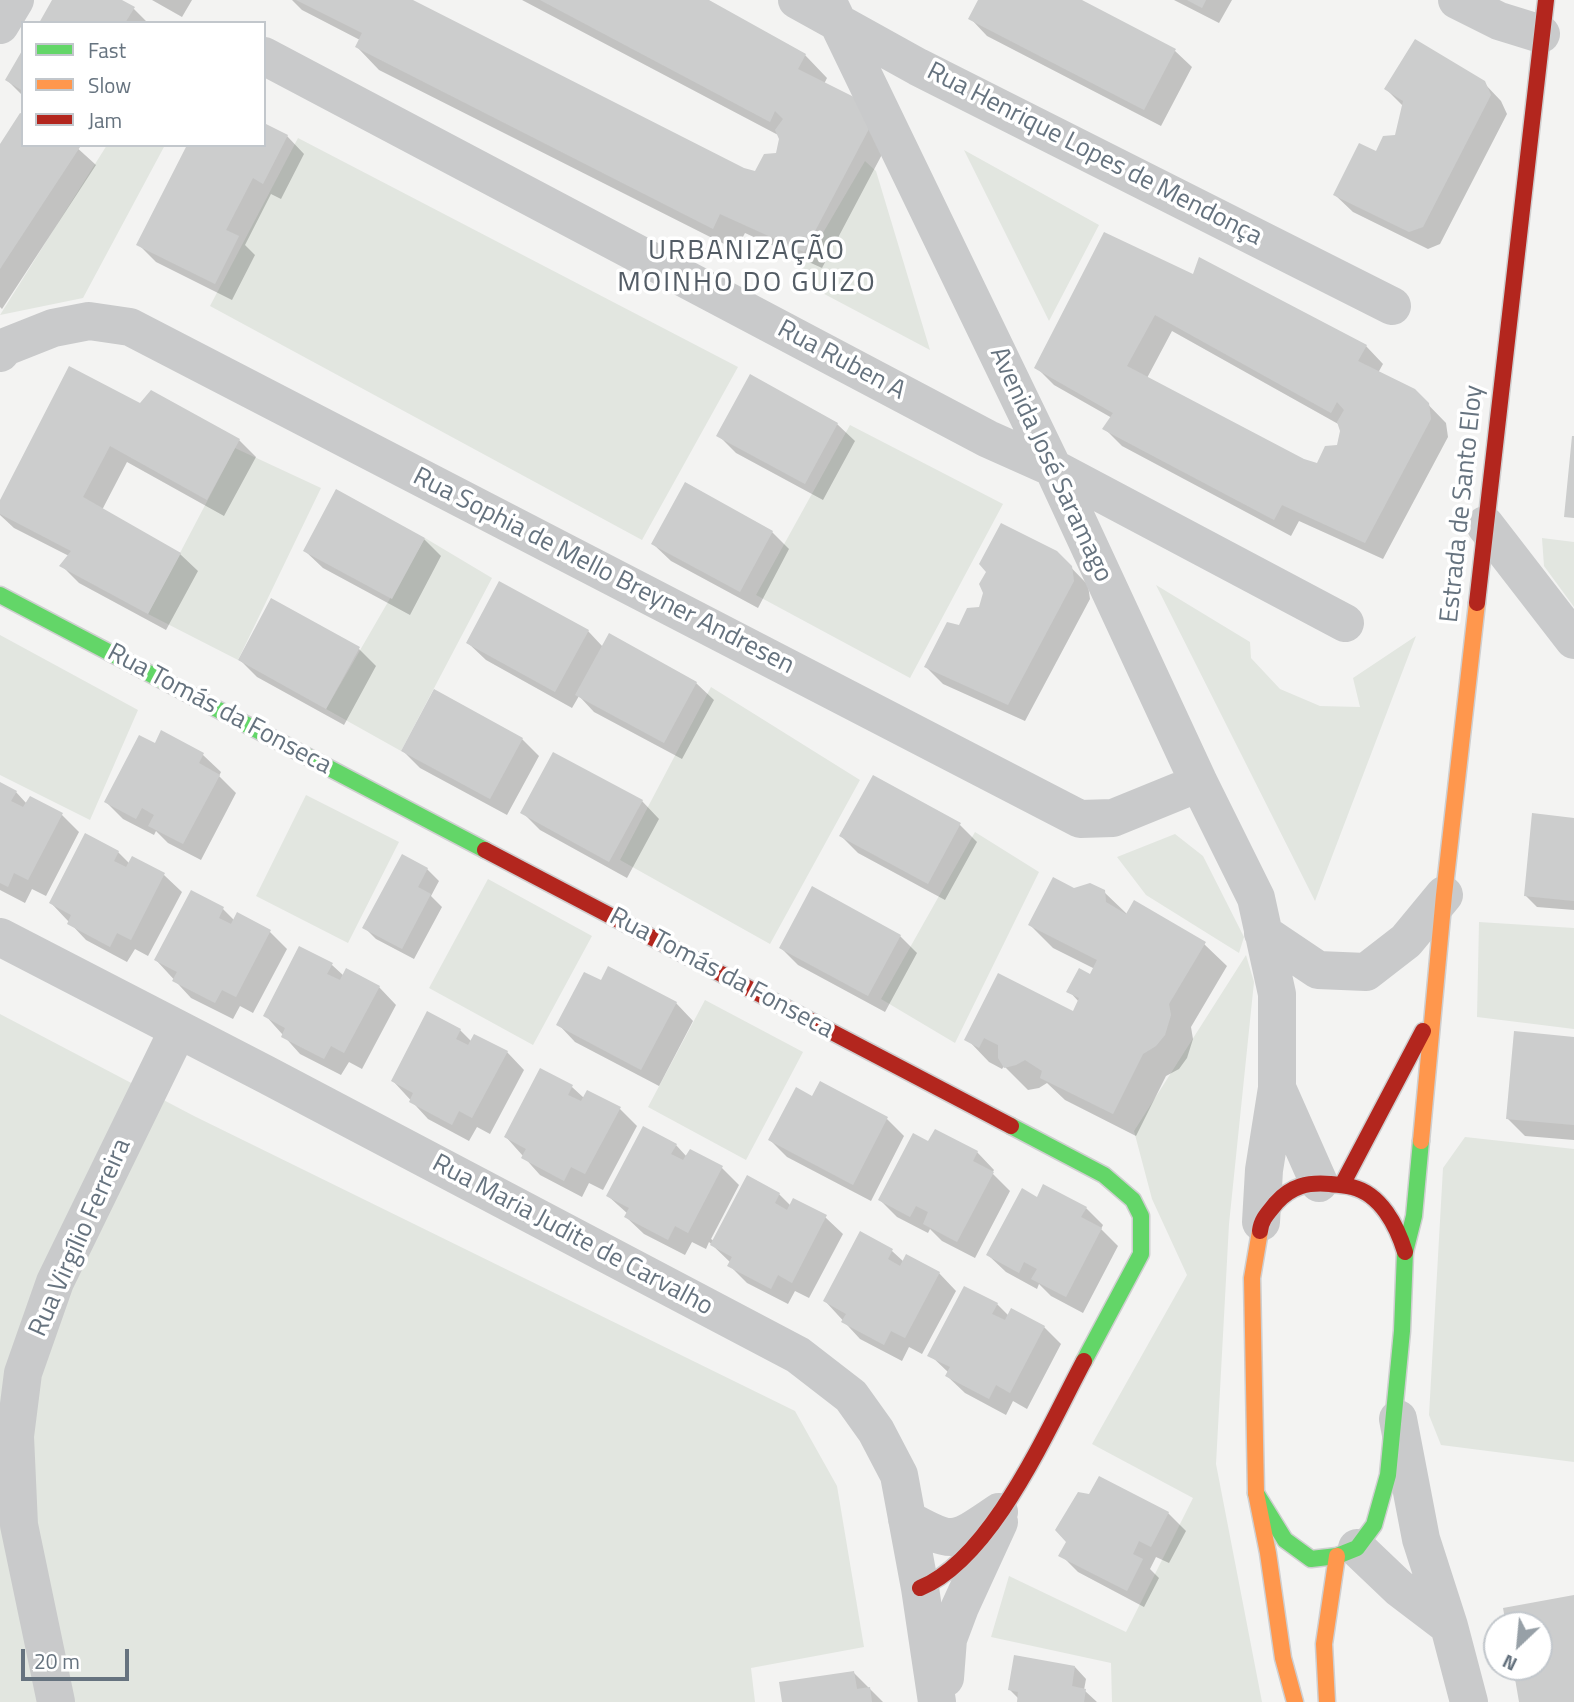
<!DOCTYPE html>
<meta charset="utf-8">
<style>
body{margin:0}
#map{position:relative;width:1574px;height:1702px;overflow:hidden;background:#f3f3f2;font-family:"Titillium Web",sans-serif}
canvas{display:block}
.legend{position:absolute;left:21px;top:21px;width:245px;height:126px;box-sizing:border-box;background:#fff;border:2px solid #c2c7cc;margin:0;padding:9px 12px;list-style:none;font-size:21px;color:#66737f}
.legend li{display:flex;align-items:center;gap:14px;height:35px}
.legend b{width:35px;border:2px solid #c2c7cc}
.north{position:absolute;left:1483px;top:1611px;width:70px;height:70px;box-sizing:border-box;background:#fff;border:2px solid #c2c7cc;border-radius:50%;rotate:206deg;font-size:19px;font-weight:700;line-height:28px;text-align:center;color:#66737f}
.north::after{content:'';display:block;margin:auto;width:24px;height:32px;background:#97a0a7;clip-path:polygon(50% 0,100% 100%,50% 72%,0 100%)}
.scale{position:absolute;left:21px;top:1649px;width:108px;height:32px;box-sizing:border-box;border:4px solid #66737f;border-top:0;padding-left:9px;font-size:21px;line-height:24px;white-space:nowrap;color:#66737f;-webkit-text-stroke:5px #fff;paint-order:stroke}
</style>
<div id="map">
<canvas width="1574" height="1702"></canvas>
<ul class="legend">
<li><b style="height:9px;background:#63d668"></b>Fast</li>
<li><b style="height:9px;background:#ff974d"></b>Slow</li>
<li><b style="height:9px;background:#b3261e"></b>Jam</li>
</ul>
<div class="north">N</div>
<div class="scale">20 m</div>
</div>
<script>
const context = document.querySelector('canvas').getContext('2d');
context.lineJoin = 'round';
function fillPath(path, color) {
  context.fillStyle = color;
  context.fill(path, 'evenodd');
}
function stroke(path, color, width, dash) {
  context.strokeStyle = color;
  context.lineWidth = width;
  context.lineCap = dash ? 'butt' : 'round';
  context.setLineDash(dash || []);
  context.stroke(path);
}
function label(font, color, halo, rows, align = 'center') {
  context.font = font + ' "Titillium Web",sans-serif';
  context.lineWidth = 7;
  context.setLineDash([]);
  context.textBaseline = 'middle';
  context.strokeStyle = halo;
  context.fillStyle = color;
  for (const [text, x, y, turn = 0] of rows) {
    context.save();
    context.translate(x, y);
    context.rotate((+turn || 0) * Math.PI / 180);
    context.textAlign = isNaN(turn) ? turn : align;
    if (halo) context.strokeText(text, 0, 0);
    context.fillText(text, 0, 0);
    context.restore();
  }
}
const green = new Path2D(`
 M298,138L738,367L642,540L210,306Z
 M107,145H165L83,298L0,315Z
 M964,150L1099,225L1049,321Z
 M865,161L876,171L930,350L796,279Z
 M850,425L1003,504L910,678L756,595Z
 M235,448L321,488L238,660L148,614Z
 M425,538L492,578L401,751L326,709Z
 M1542,538L1574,542V607L1544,566Z
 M1156,585L1250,642L1251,658L1280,689L1320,706L1360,707L1353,678L1416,636L1315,901Z
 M0,635L138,710L90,820L0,775Z
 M711,687L860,780L770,944L620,860Z
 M306,795L399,842L348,943L256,896Z
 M975,832L1039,872L955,1043L881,999Z
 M1175,834L1203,856L1244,937L1239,953L1146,895L1117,857Z
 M488,879L592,936L533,1045L429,988Z
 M1479,922L1574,928V1029L1477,1017Z
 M1246,955L1254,982L1229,1224L1216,1464L1262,1702H1112L1111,1663L991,1637L1009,1576L1126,1632L1193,1498L1092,1444L1187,1275L1152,1199L1134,1131Z
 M705,1000L803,1052L746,1160L648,1107Z
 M0,1014L194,1116L795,1411L837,1486L864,1647L751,1668L755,1702H0Z
 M1465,1137L1574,1149V1462L1441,1445L1429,1415L1443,1168Z`);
const shadow = new Path2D(`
 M54,0H118L134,9L148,23H41Z
 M152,0H192L182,17Z
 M292,0H409L746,171L756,173L777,155L780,136L522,0H705L805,55L827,78L824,84L887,145L822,268L745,233L736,250L379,70L357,47L360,40L302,10Z
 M980,0H1078L1174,50L1192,67L1161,126L987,36L970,18Z
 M1174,0H1232L1219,23Z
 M23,53V96L7,80Z
 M1484,83L1501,101L1507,114L1440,244L1428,249L1353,212L1335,195L1396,136L1403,106L1386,89Z
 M287,136L304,154L281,199L271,194L245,245L255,255L232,300L156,262L139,245L264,145Z
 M23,145H74L96,165L2,309L0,307V147Z
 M1194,276L1366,346L1383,364L1378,373L1414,390L1446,423L1448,437L1383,559L1299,521L1291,536L1122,446L1105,429L1112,418L1054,385L1037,368ZM1172,331L1340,425L1342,431L1338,446L1318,465L1304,461L1147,378Z
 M750,377L837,424L855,441L823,500L736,453L719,436Z
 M141,405L239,440L256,457L224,516L127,462L102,510L180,554L198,571L166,630L79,583L62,566L69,556L14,528L0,515V504Z
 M772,532L789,549L758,608L671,561L653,544Z
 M424,539L441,556L410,615L323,568L305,551Z
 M1056,552L1088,585L1090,599L1025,721L943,684L926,667L960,627L981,608Z
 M272,601L359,649L376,666L344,725L257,677L240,660Z
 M588,631L603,647L696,683L714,700L682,759L594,712L579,696L572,708L486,660L468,643Z
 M162,733L203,755L221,772L219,776L236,793L201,860L168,843L156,831L154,835L123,819L106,802L156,745Z
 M522,739L539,756L507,815L420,768L403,751Z
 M873,777L960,825L977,842L945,900L858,853L841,836Z
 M0,784L16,792L27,804L30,798L62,815L79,832L46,896L32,889L25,903L0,890Z
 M642,801L659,819L627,878L540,830L523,813Z
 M1574,819V910L1537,907L1525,895Z
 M118,852L130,864L133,858L164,875L182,892L148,956L135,949L127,962L86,940L51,903Z
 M427,869L439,881L431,896L442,907L414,959L376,939L365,928Z
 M1074,889L1104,892L1127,914L1204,944L1227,966L1191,1027L1193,1039L1187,1058L1179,1069L1166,1076L1136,1136L1065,1100L1047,1083L1039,1088L1028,1090L1004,1066L1002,1069L989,1062L967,1039L1074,1013L1079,1002L1069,991L1091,976L1095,969L1053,948L1030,925Z
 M191,892L223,909L235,921L238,915L270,932L287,949L253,1013L240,1006L233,1019L191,998L156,960Z
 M900,936L917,953L885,1012L798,965L781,948Z
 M300,948L332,965L344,976L379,987L396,1005L362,1069L349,1062L341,1075L300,1054L265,1015Z
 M601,983L676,1003L693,1021L659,1086L575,1042L558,1024Z
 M460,1030L472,1042L507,1052L524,1070L490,1134L477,1127L469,1141L428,1119L393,1081Z
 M1574,1039V1140L1525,1136L1507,1118Z
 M541,1070L572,1087L584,1098L620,1109L637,1126L603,1190L589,1183L582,1197L540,1175L506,1137Z
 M813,1098L887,1119L904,1136L871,1201L787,1157L770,1140Z
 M929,1143L977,1152L994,1170L992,1173L1010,1191L975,1258L942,1241L930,1229L928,1233L897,1217L880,1200Z
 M676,1145L687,1157L690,1151L722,1168L739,1185L711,1239L714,1241L779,1194L791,1206L825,1217L843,1234L809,1298L795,1291L788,1304L747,1283L730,1266L731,1263L709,1242L706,1249L692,1242L685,1255L644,1234L626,1217L628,1214L608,1196Z
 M1038,1199L1086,1208L1103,1225L1101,1229L1118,1246L1083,1313L1051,1296L1039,1284L1037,1289L1006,1272L988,1255Z
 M861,1234L892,1251L904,1262L939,1273L956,1291L922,1354L909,1347L902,1361L860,1339L825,1301Z
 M997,1304L1009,1316L1044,1327L1061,1344L1027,1409L1013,1401L1006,1415L965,1393L947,1376L949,1373L930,1355Z
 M1099,1478L1168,1513L1186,1531L1169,1563L1156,1557L1150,1569L1159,1578L1144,1607L1078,1572L1061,1555Z
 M1075,1667L1086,1679L1084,1690L1097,1702H1018L1019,1699L1010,1690Z
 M854,1673L883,1702H784Z`);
const building = new Path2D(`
 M52,0H122L135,7L125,23H39Z
 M296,0H413L744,168L755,171L764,154L776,153L779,139L775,130L783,119L775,111L770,122L540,0H709L806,54L798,69L854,97L870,127L804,252L720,214L713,229L355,47L362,33Z
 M978,0H1082L1176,49L1144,110L968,19Z
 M1187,0H1206L1202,8Z
 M1415,39L1485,81L1491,95L1423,227L1409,232L1333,195L1359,143L1376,151L1383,136L1395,135L1403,101L1384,89Z
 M23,49V91L5,80Z
 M20,113L23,114V145L80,147L0,269V144Z
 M264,123L288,135L263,184L253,178L226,230L239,236L215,284L136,245L187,145H264Z
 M1104,232L1193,274L1199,257L1367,345L1358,361L1415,389L1429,403L1431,419L1365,543L1282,505L1274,520L1102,429L1113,413L1034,368ZM1155,315L1331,413L1337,402L1344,410L1337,422L1340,431L1337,445L1325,446L1317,463L1304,459L1127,366Z
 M69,366L140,403L151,390L240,439L207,500L110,446L83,497L181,553L148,614L59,566L71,551L0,514V500Z
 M750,374L838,423L805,484L716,436Z
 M1572,436H1574V518L1564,517Z
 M685,482L773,531L740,592L651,544Z
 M336,489L425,538L392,599L303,551Z
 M1001,523L1057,551L1072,566L1074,581L1008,705L924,667L947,622L959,625L967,608L979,607L983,593L979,584L986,572L979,564Z
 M499,581L589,630L555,692L466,643Z
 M271,598L360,647L326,709L238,660Z
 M609,633L697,682L664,743L575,695Z
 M434,689L523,738L490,799L401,751Z
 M161,730L204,753L199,763L220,775L183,844L148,826L154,815L142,808L136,819L104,802L139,735L155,743Z
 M553,752L643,800L609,862L520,813Z
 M873,775L961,823L928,884L839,836Z
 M0,782L17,791L11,801L23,807L30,796L63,813L28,880L14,873L8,887L0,883Z
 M1532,813L1574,818V901L1524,896Z
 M85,833L119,851L114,861L126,867L132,856L165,873L131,940L117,933L110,947L67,924L71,915L49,903Z
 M402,854L428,868L418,887L431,894L402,949L362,928Z
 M1053,877L1074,888L1090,883L1105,890L1106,902L1126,914L1134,900L1206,942L1169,1004L1171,1015L1165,1035L1156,1046L1143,1054L1113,1114L1040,1078L1042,1071L1025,1060L1016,1065L1004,1068L998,1058V1045L984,1038L979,1048L964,1040L998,973L1073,1011L1079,998L1066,992L1079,968L1090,974L1097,960L1028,925Z
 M812,886L901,935L868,996L779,948Z
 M191,890L224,907L219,918L231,924L237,912L271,930L236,997L222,990L215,1003L172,981L177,972L154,960Z
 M299,946L333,963L327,974L340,980L346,968L380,986L344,1053L331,1046L324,1059L281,1037L285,1028L263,1016Z
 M608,966L677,1002L641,1070L556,1025L584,972L601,980Z
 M427,1011L461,1029L456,1039L468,1045L474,1034L508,1051L472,1118L459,1111L452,1125L409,1102L413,1093L391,1081Z
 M1514,1031L1574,1037V1125L1506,1119Z
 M540,1068L573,1085L568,1095L581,1101L587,1090L621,1107L585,1174L571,1167L564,1181L521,1158L526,1149L504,1137Z
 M820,1081L888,1117L853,1185L768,1140L796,1087L812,1096Z
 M643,1126L677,1144L671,1154L683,1160L690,1149L723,1166L688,1233L675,1226L668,1240L624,1217L629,1208L606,1196Z
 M935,1129L978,1151L973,1161L994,1172L957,1242L923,1224L928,1212L916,1206L910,1217L878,1200L913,1133L928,1141Z
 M747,1175L780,1193L775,1203L787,1210L793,1198L827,1215L792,1283L778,1275L771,1289L727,1266L732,1257L710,1245Z
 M1043,1184L1087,1207L1081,1217L1102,1228L1066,1297L1031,1279L1037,1269L1024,1262L1019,1273L986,1255L1022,1188L1037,1197Z
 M860,1231L893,1249L888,1259L900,1266L906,1254L940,1272L905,1338L891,1331L884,1345L841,1322L846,1314L823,1301Z
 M964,1286L998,1303L992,1314L1005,1320L1011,1308L1045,1326L1010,1393L996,1385L989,1399L945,1376L950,1367L927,1356Z
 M1099,1476L1169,1512L1151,1547L1139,1541L1133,1554L1143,1559L1127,1591L1058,1556L1066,1542L1055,1530L1078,1492L1089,1494Z
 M1574,1595V1702H1519L1513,1667H1539V1625H1506L1503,1608Z
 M1014,1655L1075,1666L1072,1686L1086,1689L1084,1702H1017L1018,1692L1008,1690Z
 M854,1671L857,1689L870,1687L872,1702H782L779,1682Z`);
const street = new Path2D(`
 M797,0L918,67L1392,306
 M827,0L1053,468L1199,783L1256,898L1277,994V1088L1264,1170L1261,1222
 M1457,0L1499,21L1541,34
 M0,25L15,0
 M264,56L988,439L1053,468L1345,623
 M0,353L5,347L53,328L89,321L130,327L1080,819L1113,818L1199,783
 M1485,525L1574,640
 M1263,933L1318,970L1366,972L1406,941L1444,895
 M0,937L265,1074L798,1355L851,1396L876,1431L899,1475L920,1588L937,1702
 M1277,1088L1319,1183
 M1398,1419L1421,1539L1449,1626L1469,1702
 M907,1519C955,1546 954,1542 999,1512
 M1357,1548L1399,1588L1449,1626
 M945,1678L948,1639L960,1607L999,1522
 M56,1702L19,1525L15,1436L23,1373L55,1282L178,1030`);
const fast = new Path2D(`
 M0,595L485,850
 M1011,1126L1104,1175L1133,1200L1141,1216V1254L1084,1361
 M1256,1493L1285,1540L1311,1559L1337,1556L1357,1548L1374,1525L1388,1475L1402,1331L1405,1252L1414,1216L1421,1141`);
const slow = new Path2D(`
 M1421,1141L1444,895L1477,603
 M1260,1231L1252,1278L1256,1493L1268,1553L1283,1658L1295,1702
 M1327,1702L1324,1644L1337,1556`);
const jam = new Path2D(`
 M1477,603L1546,0
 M485,850L1011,1126
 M1342,1185L1423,1031
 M1260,1231C1261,1219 1269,1212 1276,1203C1291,1186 1308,1182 1330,1184C1337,1185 1345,1185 1352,1187C1381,1194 1397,1226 1405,1252
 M920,1588C993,1558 1048,1428 1084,1361`);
const streetNames = [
 ["Rua Henrique Lopes de Mendonça",1094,155,27],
 ["Rua Ruben A",841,361,28],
 ["Avenida José Saramago",1050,465,65],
 ["Estrada de Santo Eloy",1463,504,-84],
 ["Rua Sophia de Mello Breyner Andresen",603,572,27],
 ["Rua Tomás da Fonseca",219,710,28],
 ["Rua Tomás da Fonseca",721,974,28],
 ["Rua Maria Judite de Carvalho",572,1236,28],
 ["Rua Virgílio Ferreira",81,1238,-66]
];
const neighbourhoodNames = [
 ["URBANIZAÇÃO",747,252],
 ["MOINHO DO GUIZO",747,284]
];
fillPath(green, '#e2e6e0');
fillPath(shadow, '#0003');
fillPath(building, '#cccdcd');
stroke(fast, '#cfcfd0', 19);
stroke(slow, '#cfcfd0', 19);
stroke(jam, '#cfcfd0', 19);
stroke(street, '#c9cacb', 38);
stroke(fast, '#63d668', 16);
stroke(slow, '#ff974d', 16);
stroke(jam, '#b3261e', 16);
label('26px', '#66737f', '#fff', streetNames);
context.letterSpacing = '2px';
label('28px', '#535c65', '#fff', neighbourhoodNames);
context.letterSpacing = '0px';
</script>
